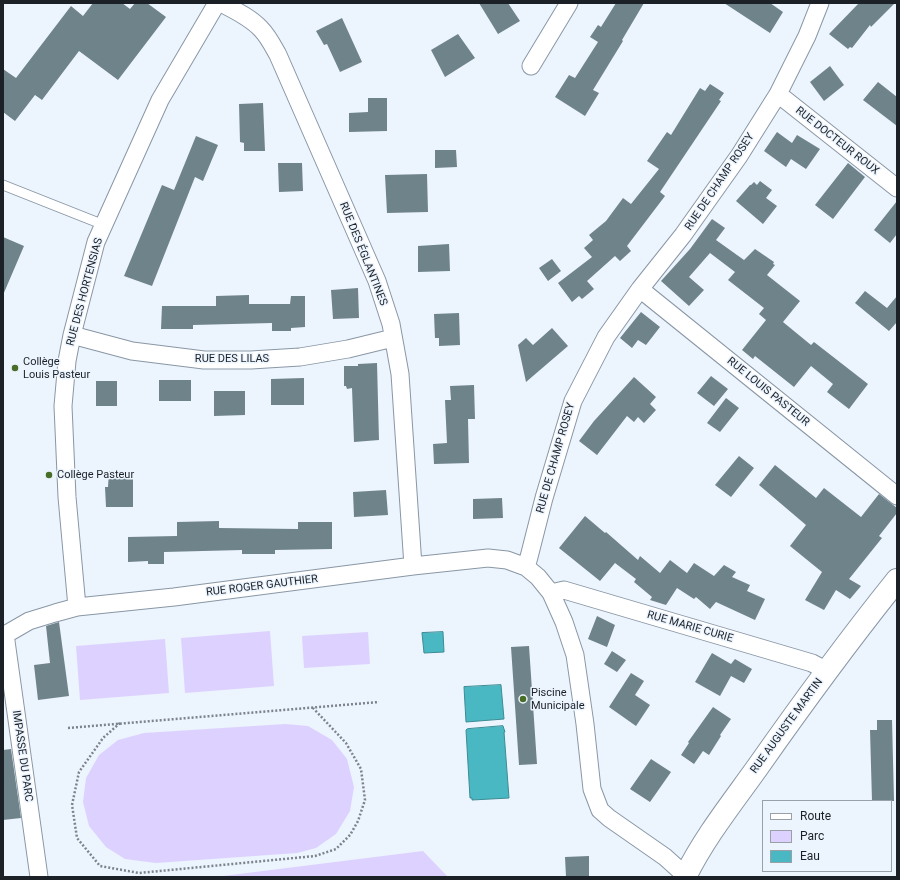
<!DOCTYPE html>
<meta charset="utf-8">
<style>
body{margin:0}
#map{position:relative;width:900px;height:880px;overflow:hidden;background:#ecf4fe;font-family:Roboto,sans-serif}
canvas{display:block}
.frame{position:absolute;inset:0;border:4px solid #1c2127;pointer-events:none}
.legend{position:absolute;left:762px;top:800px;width:130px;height:72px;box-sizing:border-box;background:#ecf4fe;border:1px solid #99a0a8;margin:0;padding:5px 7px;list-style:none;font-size:12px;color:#1c2127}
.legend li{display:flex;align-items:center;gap:8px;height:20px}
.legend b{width:20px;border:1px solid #99a0a8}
</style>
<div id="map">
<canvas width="900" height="880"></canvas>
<div class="frame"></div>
<ul class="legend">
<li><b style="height:5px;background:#fff"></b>Route</li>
<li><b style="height:11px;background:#ddd2ff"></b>Parc</li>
<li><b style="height:11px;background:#49b8c2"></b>Eau</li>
</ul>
</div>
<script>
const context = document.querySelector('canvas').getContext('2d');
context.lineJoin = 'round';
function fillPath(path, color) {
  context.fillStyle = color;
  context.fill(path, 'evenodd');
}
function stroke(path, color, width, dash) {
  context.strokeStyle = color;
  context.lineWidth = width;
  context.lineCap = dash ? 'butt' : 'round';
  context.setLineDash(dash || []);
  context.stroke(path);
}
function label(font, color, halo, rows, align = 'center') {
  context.font = font + ' Roboto,sans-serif';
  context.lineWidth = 3;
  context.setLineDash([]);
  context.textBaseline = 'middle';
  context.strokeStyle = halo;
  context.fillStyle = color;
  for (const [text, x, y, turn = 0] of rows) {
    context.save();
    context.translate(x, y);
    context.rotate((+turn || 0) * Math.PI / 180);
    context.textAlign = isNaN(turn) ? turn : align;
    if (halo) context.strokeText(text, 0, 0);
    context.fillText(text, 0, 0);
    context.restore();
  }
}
const green = new Path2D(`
 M270,631L274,686L185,693L181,638Z
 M368,632L370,664L304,668L302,636Z
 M165,639L169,693L80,700L76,646Z
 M285,724L308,726L332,740L347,759L354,787L350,811L336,834L316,848L297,853L156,863L125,859L106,847L89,826L83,802L86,778L99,755L118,740L144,733Z
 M423,851L448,877H215Z`);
const water = new Path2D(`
 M443,632L444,652L424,653L422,633Z
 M501,685L504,719L466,722L464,687Z
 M503,726L505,732H504L509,798L472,800V798H470L466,730L467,729Z`);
const building = new Path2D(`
 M93,3H122L130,9L135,3H147L166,17L118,80L79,51L42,100L35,95L15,121L3,112V69L16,78L71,6L83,16Z
 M479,3H508L520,21L498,34Z
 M616,3H644L622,40L623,41L593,90L599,93L585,116L555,97L569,75L575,78L598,42L590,37L598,25L601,27Z
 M724,3H770L783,12L770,33Z
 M859,3H895L871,27L870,25L852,48L850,47L848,49L829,34Z
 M342,18L362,62L340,72L327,44L324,45L316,31Z
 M458,34L475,58L445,77L431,50Z
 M830,66L844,85L824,101L810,82Z
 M878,82L897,97V126L863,100Z
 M710,84L724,93L719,100L721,101L660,192L665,196L627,246L631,251L620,261L615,256L587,281L594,289L582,299L579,296L572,302L558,283L592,257L584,248L593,240L589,235L606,221L623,198L631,204L659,169L647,161L667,132L671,135L700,88L705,91Z
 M368,98H387V131L349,132V113L368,112Z
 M263,103L265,151H244V143L240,142L239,104Z
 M777,132L792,143L797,135L820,149L806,169L791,159L786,167L764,151Z
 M196,136L218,145L203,181L195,177L152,286L124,276L162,185L174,190Z
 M435,150H456L457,167L435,168Z
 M278,163H302L303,191L279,192Z
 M848,163L865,177L833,219L815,205Z
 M427,174L428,212L387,213L385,175Z
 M760,181L772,190L766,198L777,206L763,224L736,201L750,185H751L754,182L757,185Z
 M897,201V234L890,243L874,230Z
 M712,219L725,228L716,240L744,260L755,249L774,262L773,264L775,265L767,275L800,301L783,322L811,345L814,342L868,384L849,409L827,392L833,384L811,366L794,387L755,356L753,359L742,350L766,320L759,314L764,308L728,280L735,272L710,253L689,277L704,290L689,306L661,281L690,249Z
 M3,237L24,246L3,295Z
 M449,244L450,271L418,272V246Z
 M552,259L561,271L548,281L539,268Z
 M358,288L359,318L333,319L331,290Z
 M865,291L887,308L897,296V322L889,331L855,303Z
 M249,295V304H290L291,296H305V327L291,328V331H272V323L193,325V329H161L162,306H216V296Z
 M641,312L660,327L646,345L638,340L632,348L620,338Z
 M459,313L460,345L439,346V338H435L434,314Z
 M552,328L568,346L526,382L518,345L526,338L533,345Z
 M377,363L379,440L354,442L352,388L347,389L346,386H344V366H358V364Z
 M711,376L728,389L714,406L697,393Z
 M634,377L656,397L650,404L656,410L644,423L638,417L634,422L627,416L597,455L579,441L594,421Z
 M304,378V405H271V379Z
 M159,380H191V401H159Z
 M96,381H117V406H96Z
 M474,385L475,419H468L469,463L434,464L433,444L447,443L445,400H451L450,386Z
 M214,391H245V415L214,416Z
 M726,398L739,408L720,432L707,423Z
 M739,456L754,468L731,497L715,485Z
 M775,465L816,498L824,488L861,517L879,494L897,508V513L879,536L882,538L849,579L861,586L850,599L836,590L824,610L805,600L822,572L790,546L806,525L759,485Z
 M109,471H133V507H106L105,487H108Z
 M386,490L388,515L354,517L353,492Z
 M502,498L503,518L473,519V499Z
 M585,516L605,533L606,532L638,560L640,556L660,573L670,560L687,573L694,563L714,576L724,565L736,572L732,577L750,585L747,591L765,599L755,620L716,602L710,609L696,597L694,599L677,588L666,605L650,600L652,597L634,582L636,579L615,563L600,581L559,548Z
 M219,521V528L298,529V522H332V549L275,550V554H242V550L164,552V564H148V561L128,562V537L177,536V522Z
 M597,616L615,625L607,647L588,639Z
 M59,622L69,696L38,700L34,665L50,663L46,626Z
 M529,646L537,764L519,765L511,647Z
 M612,651L626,660L617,672L604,664Z
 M712,653L731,664L735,659L752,669L744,683L731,676L720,696L695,682Z
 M631,673L644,681L635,695L650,705L636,726L609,707Z
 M713,707L731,719L720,735L721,736L709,755L703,751L694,764L681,755L689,743L688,742Z
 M877,720H892L894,801H872L870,730H877Z
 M11,749L21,818L3,820V750Z
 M651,759L671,772L650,802L630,789Z
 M589,856V877H566L565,857Z`);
const path = new Path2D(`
 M120,723L103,738L79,772L72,805L77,838L100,866L139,873L315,856L336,849L350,835L358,821L365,800L361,769L346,743L313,708
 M68,728L379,702`);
const service = new Path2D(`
 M3,185L104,225`);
const minor = new Path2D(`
 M221,3C234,10 250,17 261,29C268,36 273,46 278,55L377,281L391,324L400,374L413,566
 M531,66L569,3
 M778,94L897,188
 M640,289L897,496
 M72,335L132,351L204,360H251L300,357L348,349L393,338
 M526,567L529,557L544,498L573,401L606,337L640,289L683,235L739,156L778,94L807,36L820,3
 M551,593L564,590L812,663L827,671
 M77,607L67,497L63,406L67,361L72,335L96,242L160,100L217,3
 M5,634L39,877
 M3,636L29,621L55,613L77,607L174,597L413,566L488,558L507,560L526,567L538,577L551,593L564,622L575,655L585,724L592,789L600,810L609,818L665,857L685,875`);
const secondary = new Path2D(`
 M685,877C704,838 732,803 757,768C802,704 848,641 897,580`);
const markers = [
 [15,368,4,"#476d27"],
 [49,475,4,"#476d27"],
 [523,699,4,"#476d27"]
];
const streetNames = [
 ["RUE DOCTEUR ROUX",837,141,38],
 ["RUE DE CHAMP ROSEY",720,182,-56],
 ["RUE DES ÉGLANTINES",363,254,68],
 ["RUE DES HORTENSIAS",85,292,-75],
 ["RUE DES LILAS",232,359],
 ["RUE LOUIS PASTEUR",768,392,39],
 ["RUE DE CHAMP ROSEY",556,458,-74],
 ["RUE ROGER GAUTHIER",262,586,-7],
 ["RUE MARIE CURIE",690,627,16],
 ["RUE AUGUSTE MARTIN",787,726,-54],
 ["IMPASSE DU PARC",22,756,82]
];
const poiNames = [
 ["Collège",23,362],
 ["Louis Pasteur",23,375],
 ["Collège Pasteur",57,475],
 ["Piscine",531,693],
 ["Municipale",531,706]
];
fillPath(green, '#ddd2ff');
fillPath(water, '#49b8c2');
stroke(water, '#3c8b94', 1);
fillPath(building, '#6f838b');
stroke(service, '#8997a5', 11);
stroke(minor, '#8997a5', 19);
stroke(secondary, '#8997a5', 24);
stroke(path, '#7d838b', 2.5, [2, 2]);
stroke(service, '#fff', 9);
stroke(minor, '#fff', 17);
stroke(secondary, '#fff', 22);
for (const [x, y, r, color] of markers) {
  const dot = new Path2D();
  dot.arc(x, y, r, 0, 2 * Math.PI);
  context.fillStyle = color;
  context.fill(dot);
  stroke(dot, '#ecf4fe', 1.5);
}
label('11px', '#1c2127', '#ecf4fe', streetNames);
label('11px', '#1c2127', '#ecf4fe', poiNames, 'left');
</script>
